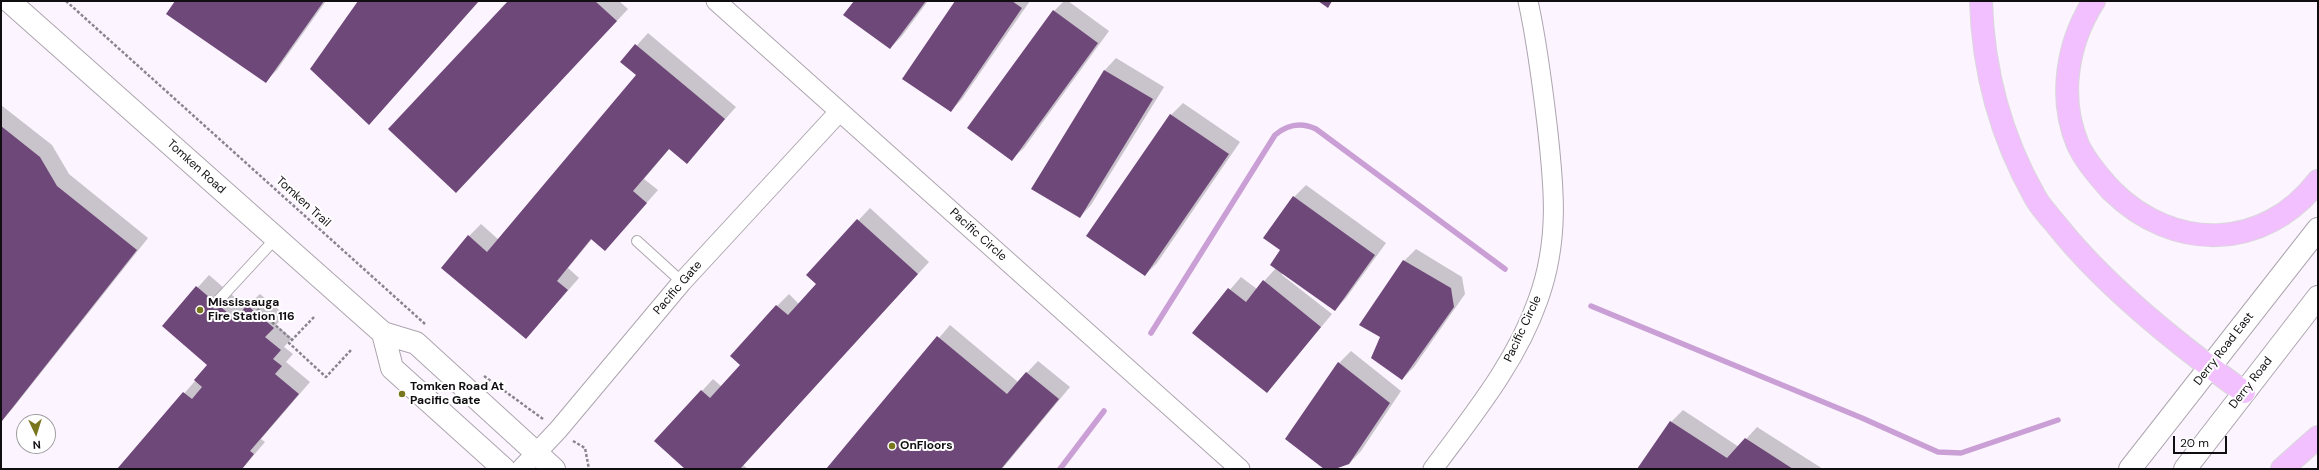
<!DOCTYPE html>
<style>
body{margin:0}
#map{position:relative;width:2319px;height:470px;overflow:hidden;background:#fcf4ff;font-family:"DM Sans",sans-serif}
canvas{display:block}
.frame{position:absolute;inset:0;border:2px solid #110e12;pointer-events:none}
.north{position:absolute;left:16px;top:414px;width:40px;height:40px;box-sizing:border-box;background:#fff;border:1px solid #a09fa0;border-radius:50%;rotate:176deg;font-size:11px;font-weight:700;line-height:16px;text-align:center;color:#110e12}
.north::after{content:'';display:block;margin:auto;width:14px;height:18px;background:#78771e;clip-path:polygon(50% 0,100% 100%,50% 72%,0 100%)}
.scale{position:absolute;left:2173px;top:436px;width:54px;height:18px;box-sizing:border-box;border:2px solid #110e12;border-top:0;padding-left:5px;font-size:12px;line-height:14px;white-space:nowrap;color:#110e12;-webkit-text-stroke:3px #fff;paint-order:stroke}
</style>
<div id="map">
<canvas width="2319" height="470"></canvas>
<div class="frame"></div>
<div class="north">N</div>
<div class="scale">20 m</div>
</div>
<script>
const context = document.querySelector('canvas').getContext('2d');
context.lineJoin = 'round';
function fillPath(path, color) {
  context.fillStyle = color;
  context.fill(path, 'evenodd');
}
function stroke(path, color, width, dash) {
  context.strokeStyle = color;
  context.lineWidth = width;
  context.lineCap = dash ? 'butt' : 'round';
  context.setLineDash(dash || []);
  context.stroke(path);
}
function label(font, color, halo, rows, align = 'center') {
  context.font = font + ' "DM Sans",sans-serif';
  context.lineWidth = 4;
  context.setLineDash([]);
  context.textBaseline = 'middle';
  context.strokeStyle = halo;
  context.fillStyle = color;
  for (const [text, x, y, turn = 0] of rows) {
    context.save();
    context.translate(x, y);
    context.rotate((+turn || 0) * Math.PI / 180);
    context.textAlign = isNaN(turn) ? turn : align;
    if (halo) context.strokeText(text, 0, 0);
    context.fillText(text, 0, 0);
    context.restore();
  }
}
const shadow = new Path2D(`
 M176,1H326L277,70L265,82Z
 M359,1H479L369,124Z
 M510,1H619L628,9L468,180Z
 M855,1H928L902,36L890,48Z
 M957,1H1030L962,99L951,111Z
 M1064,1H1068L1109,31L1024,148L1012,159L1054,11Z
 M648,33L736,107L687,162L670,148L644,179L658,190L605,250L592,239L568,268L579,278L526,338L469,236L481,224L499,240L637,75L622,62Z
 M1116,58L1164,87L1091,205L1080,217L1033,189L1105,70Z
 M1183,103L1240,142L1157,263L1145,275L1088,236L1171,115Z
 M1,105L52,145L69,174L148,238L13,408L2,420Z
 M1306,185L1386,243L1346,298L1335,310L1283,273L1282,275L1332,314L1267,392L1193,332L1241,277L1257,289L1276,268L1294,197Z
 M870,208L929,262L743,465L748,469H687L656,441L713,379L722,387L742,365L777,306L789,294L799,304L818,284L807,275Z
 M1416,249L1462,277L1465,294L1414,367L1402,379L1382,336L1360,325L1404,261Z
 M209,275L246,307L260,294L285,315L276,325L292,338L284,347L293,354L286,362L310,382L261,439L265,442L242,469H118L209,365L163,326Z
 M950,325L1018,382L1038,361L1070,387L1002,469H828Z
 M1351,351L1401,391L1361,451L1349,464L1325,469L1287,439L1339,363Z
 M1683,410L1739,447L1757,427L1823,469H1639L1671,422Z`);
const stream = new Path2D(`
 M1591,306L1862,418L1938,452L1961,453L2058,420
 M1151,333L1275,135C1288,124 1301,122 1316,129L1505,269
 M1060,469L1104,411`);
const building = new Path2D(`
 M175,1H324L266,83L166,14Z
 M358,1H479L369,125L310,69Z
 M508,1H595L617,21L456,193L388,129Z
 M854,1H926L890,49L843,15Z
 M955,1H1012L1022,8L951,112L902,79Z
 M1318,1H1332L1328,8Z
 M1053,10L1098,43L1012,161L967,128Z
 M635,44L725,119L687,164L669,149L633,191L647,203L605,251L591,239L557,281L568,290L526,339L441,268L468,235L487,252L636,75L620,62Z
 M1104,70L1153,99L1080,218L1031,189Z
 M1170,114L1229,154L1145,276L1086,236Z
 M1,126L40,157L57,186L137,250L2,421Z
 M1293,196L1375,255L1335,311L1270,265L1280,250L1263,238Z
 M857,219L918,274L740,469H685L654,441L701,390L710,398L740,365L730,356L776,305L788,315L816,284L806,275Z
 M1403,260L1451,288L1454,307L1402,380L1371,358L1380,337L1359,325Z
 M1263,280L1321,327L1267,393L1192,333L1228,288L1246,302Z
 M196,286L235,319L247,305L274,328L265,337L281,350L273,359L282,366L275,374L299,394L250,451L254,454L242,469H117L183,392L192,399L202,387L194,380L207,365L162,326Z
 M937,336L1007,394L1026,372L1059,399L1001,469H826Z
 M1338,362L1390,403L1349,464L1335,469H1324L1285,439Z
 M1670,421L1727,458L1745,438L1793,469H1637Z`);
const path = new Path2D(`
 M66,1L425,324
 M246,299L292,340
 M314,317L289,343L326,377L351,350
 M484,376L543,419
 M573,441L585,448L589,469`);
const lane = new Path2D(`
 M637,241L682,282
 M216,303L276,238`);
const street = new Path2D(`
 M716,1L1240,469
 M521,469L558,430L682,282L839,112
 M1433,469C1472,416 1516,363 1538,300C1560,240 1554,185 1547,124C1542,82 1537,42 1528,1`);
const secondary = new Path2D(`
 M9,1L383,333L416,343L554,469
 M383,333L392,368L504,469
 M2130,469L2318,229
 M2185,469L2318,297`);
const highway = new Path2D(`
 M1981,1C1983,70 2001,137 2035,197C2041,208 2051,218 2059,228C2108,289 2180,346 2244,392
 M2094,1C2067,43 2058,98 2078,145C2086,162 2100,178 2112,191C2174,252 2264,251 2318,181
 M2282,469L2318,437`);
const markers = [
 [200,310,4,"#78771e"],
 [402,394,4,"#78771e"],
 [892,446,4,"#78771e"]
];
const streetNames = [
 ["Tomken Road",196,167,42],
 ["Tomken Trail",303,202,42],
 ["Pacific Circle",978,235,42],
 ["Pacific Gate",678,288,-49],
 ["Pacific Circle",1523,329,-65],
 ["Derry Road East",2224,349,-52],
 ["Derry Road",2251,383,-52]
];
const poiNames = [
 ["Mississauga",208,303],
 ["Fire Station 116",208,317],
 ["Tomken Road At",410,387],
 ["Pacific Gate",410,401],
 ["OnFloors",900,446]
];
fillPath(shadow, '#0003');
stroke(stream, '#c99fd5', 5.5);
fillPath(building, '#6e4878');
stroke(lane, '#ada5af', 12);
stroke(street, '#ada5af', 21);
stroke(secondary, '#ada5af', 24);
stroke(highway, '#d9d8d9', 24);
stroke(path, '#8a858d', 2.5, [3, 2]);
stroke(lane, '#fff', 10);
stroke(street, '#fff', 19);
stroke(secondary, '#fff', 22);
stroke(highway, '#f2c0ff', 22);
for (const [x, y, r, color] of markers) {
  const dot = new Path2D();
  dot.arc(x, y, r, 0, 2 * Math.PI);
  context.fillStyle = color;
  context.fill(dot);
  stroke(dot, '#fff', 1.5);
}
label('12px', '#110e12', '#fff', streetNames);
label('bold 12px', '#110e12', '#fff', poiNames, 'left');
</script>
